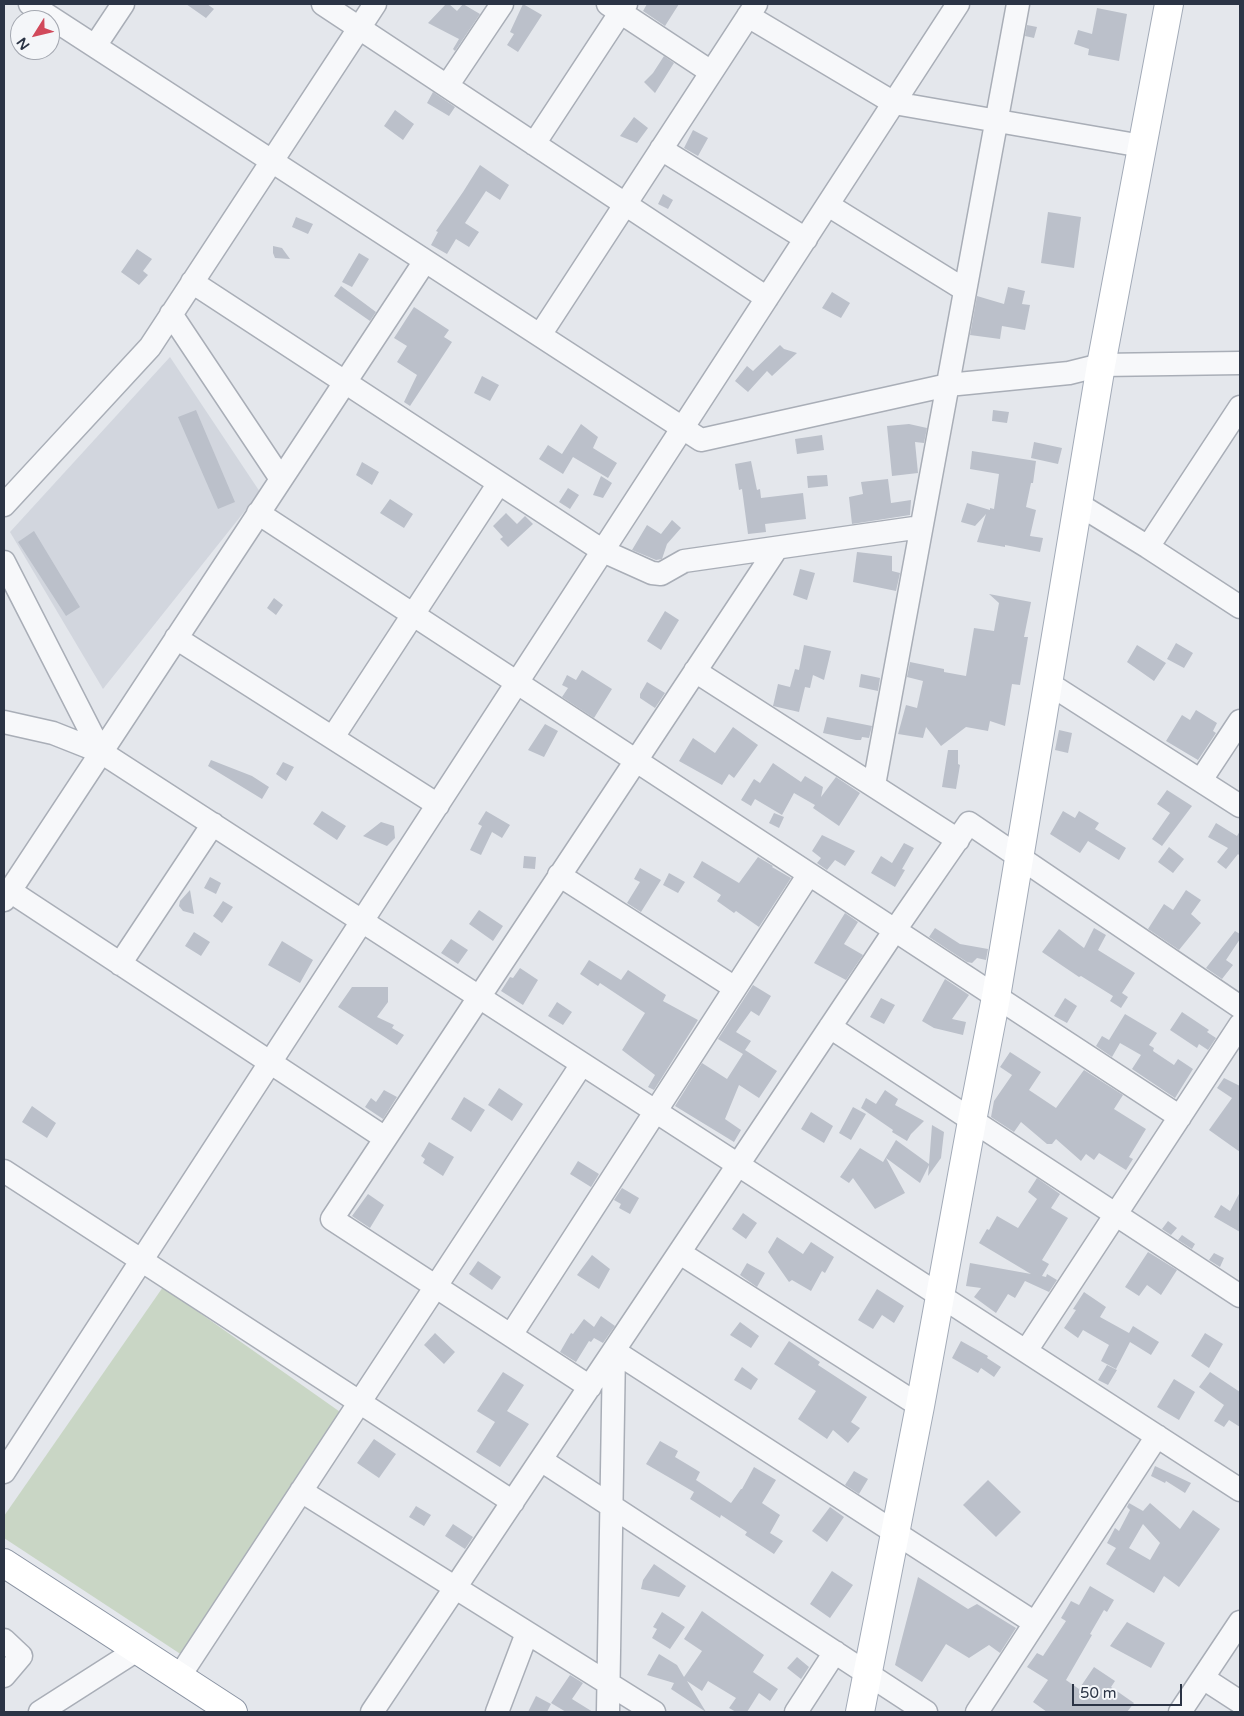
<!DOCTYPE html>
<style>
body{margin:0}
#map{position:relative;width:1244px;height:1716px;overflow:hidden;background:#e4e7ec;font-family:"Varela Round",sans-serif}
canvas{display:block}
.frame{position:absolute;inset:0;border:5px solid #2b3445;pointer-events:none}
.north{position:absolute;left:10px;top:10px;width:50px;height:50px;box-sizing:border-box;background:#f4f6f9;border:1px solid #a4a8b1;border-radius:50%;rotate:234deg;font-size:14px;font-weight:700;line-height:20px;text-align:center;color:#2b3445}
.north::after{content:'';display:block;margin:auto;width:18px;height:22px;background:#d1495b;clip-path:polygon(50% 0,100% 100%,50% 72%,0 100%)}
.scale{position:absolute;left:1072px;top:1684px;width:110px;height:22px;box-sizing:border-box;border:2px solid #2b3445;border-top:0;padding-left:6px;font-size:15px;line-height:18px;white-space:nowrap;color:#2b3445;-webkit-text-stroke:4px #f4f6f9;paint-order:stroke}
</style>
<div id="map">
<canvas width="1244" height="1716"></canvas>
<div class="frame"></div>
<div class="north">N</div>
<div class="scale">50 m</div>
</div>
<script>
const context = document.querySelector('canvas').getContext('2d');
context.lineJoin = 'round';
function fillPath(path, color) {
  context.fillStyle = color;
  context.fill(path, 'evenodd');
}
function stroke(path, color, width, dash) {
  context.strokeStyle = color;
  context.lineWidth = width;
  context.lineCap = dash ? 'butt' : 'round';
  context.setLineDash(dash || []);
  context.stroke(path);
}
const built = new Path2D(`
 M170,357L260,492L103,689L10,532Z`);
const green = new Path2D(`
 M163,1287L343,1414L182,1655L4,1538V1516Z`);
const building = new Path2D(`
 M186,4H207L214,9L206,18Z
 M446,4H449L457,11L463,4L480,14L455,51L453,49L459,39L428,23Z
 M523,4L542,15L518,52L507,45L514,34L510,32Z
 M647,4H679L665,26L643,11Z
 M1097,8L1127,14L1119,61L1088,55L1089,49L1074,44L1078,30L1092,34Z
 M1027,25L1037,27L1034,38L1025,36Z
 M664,56L674,63L655,93L644,82L653,73Z
 M433,92L455,107L449,116L427,103Z
 M395,110L414,124L403,140L384,126Z
 M634,117L648,128L637,143L620,136Z
 M693,130L708,138L698,156L684,148Z
 M480,165L509,185L500,200L486,191L465,223L479,232L469,247L456,239L447,254L431,245L438,232L436,231L463,192Z
 M663,194L673,200L668,209L658,204Z
 M1048,212L1081,217L1074,268L1041,263Z
 M296,217L313,224L308,234L292,227Z
 M273,246L282,248L290,259L275,258L273,253Z
 M137,249L152,259L143,271L148,275L139,285L121,272Z
 M359,253L369,259L352,287L342,282Z
 M341,286L376,312L370,321L334,296Z
 M1008,287L1025,291L1022,304L1030,305L1025,330L1002,326L1000,339L970,335L977,296L1004,304Z
 M832,292L850,303L841,318L822,308Z
 M414,307L449,330L444,337L452,342L410,406L404,402L417,375L397,362L407,346L394,338Z
 M780,345L784,349L797,353L772,376L767,371L748,392L735,381L747,366L753,371Z
 M482,376L499,385L490,401L474,393Z
 M196,410L235,502L218,509L178,417Z
 M993,410L1009,412L1007,423L992,421Z
 M581,424L598,437L593,448L617,463L608,478L573,457L563,474L539,459L548,445L562,454Z
 M909,424L927,428L924,443L915,442L918,473L892,476L887,426Z
 M822,435L824,450L797,454L795,439Z
 M1034,442L1062,448L1058,464L1031,458Z
 M972,451L1036,461L1033,483H1031L1026,507L1036,510L1030,536L1043,538L1040,552L1005,545V547L977,542L986,514L975,526L961,522L967,503L990,510V508L994,509L999,474L970,469Z
 M751,461L757,490L760,489L761,498L803,493L806,519L765,524L766,532L748,534L742,489L739,490L735,464Z
 M362,462L379,472L372,485L356,475Z
 M827,475L828,486L808,488L807,476Z
 M601,476L612,483L603,498L593,495Z
 M888,479L891,503L911,500L910,515L852,524L849,497L863,494L861,482Z
 M568,488L579,495L570,509L559,502Z
 M390,499L413,514L404,528L380,513Z
 M506,513L517,524L525,516L533,524L508,547L500,539L503,537L493,526Z
 M672,520L681,528L667,544L662,559L656,560L632,550L647,525L661,534Z
 M34,531L80,607L66,616L18,542Z
 M857,552L892,556V571L900,573L896,591L853,582Z
 M800,569L815,573L807,600L793,595Z
 M989,594L1031,602L1024,637H1028L1020,685L1012,684L1005,726L990,721L988,731L966,727L941,746L926,727L923,738L898,734L906,705L917,708L923,681L907,677L910,662L944,669V672L966,676L974,628L994,631L999,603Z
 M274,598L283,605L276,615L267,608Z
 M665,611L679,620L661,650L647,641Z
 M1176,643L1193,653L1184,668L1167,659Z
 M804,645L831,651L824,680L813,675L810,688L805,687L799,712L773,706L778,684L790,687L795,669L799,670Z
 M1137,645L1166,663L1154,681L1127,662Z
 M582,670L612,689L594,718L562,697L568,688L562,685L567,675L576,680Z
 M861,674L880,678L878,691L859,687Z
 M647,682L665,693L655,708L640,698V694Z
 M1196,710L1217,723L1213,731L1216,733L1198,760L1166,741L1182,715L1190,720Z
 M827,717L872,726L869,738L862,737L861,740H856L823,733Z
 M545,724L558,731L544,757L528,750Z
 M733,727L758,745L734,778L729,774L722,785L679,761L693,738L715,753Z
 M1059,730L1072,733L1068,753L1055,750Z
 M948,750H958V764L960,765L956,789L942,787Z
 M211,760L252,776L269,787L262,799L208,766Z
 M283,762L294,767L286,781L276,774Z
 M773,763L801,782L805,776L823,787L821,797L836,777L860,793L839,826L813,808L815,805L794,793L782,815L755,799L751,806L741,800L754,779L760,783Z
 M1167,790L1192,806L1162,846L1152,839L1170,813L1157,804Z
 M322,811L346,826L337,840L313,824Z
 M486,811L510,825L502,838L492,832L481,855L470,850L482,826L478,824Z
 M1063,811L1075,818L1079,811L1099,823L1095,829L1126,848L1119,860L1088,841L1080,853L1050,834Z
 M774,813L784,817L779,828L769,823Z
 M381,822L394,826L395,838L387,846L363,836Z
 M1216,823L1237,836L1240,831V856L1238,854L1226,869L1217,862L1228,848L1208,837Z
 M822,835L855,851L845,866L835,860L827,870L817,863L821,858L812,851Z
 M904,843L914,848L902,869L905,870L895,887L871,873L881,856L892,863Z
 M1169,847L1184,859L1173,873L1158,862Z
 M524,856L536,857L535,869L523,868Z
 M758,857L773,866L772,867L791,878L759,927L736,911L734,913L717,901L721,895L693,877L702,861L739,883Z
 M640,868L661,880L641,912L627,903L640,882L634,879Z
 M669,873L685,882L678,893L663,885Z
 M210,877L221,883L216,894L204,888Z
 M190,890L194,914L183,911L179,906L180,901Z
 M1186,890L1201,900L1191,914L1201,923L1179,950L1148,929L1164,904L1173,910Z
 M223,901L233,907L222,923L213,916Z
 M479,910L503,926L493,941L469,924Z
 M845,913L858,922L844,944L863,955L846,980L814,963Z
 M935,928L960,944L988,949L986,960L977,958L972,963L967,962L929,937Z
 M1094,928L1106,935L1098,950L1135,973L1122,993L1128,997L1121,1008L1110,1001L1113,996L1081,976L1079,977L1042,952L1059,929L1084,948Z
 M1235,931L1240,934V939L1226,960L1233,965L1222,979L1206,968Z
 M194,932L210,942L201,956L185,946Z
 M451,939L468,950L458,964L441,953Z
 M282,941L313,960L300,983L268,965Z
 M589,960L621,980L628,970L666,995L663,1001L698,1020L654,1090L648,1087L655,1075L622,1050L645,1013L600,983L598,986L580,974Z
 M520,968L538,980L523,1005L501,991L510,977L513,978Z
 M945,979L969,995L952,1019L966,1022L963,1035L934,1028L922,1021Z
 M753,985L771,996L759,1016L751,1011L736,1032L751,1041L745,1050L777,1071L759,1098L739,1085L725,1119L741,1130L734,1142L675,1106L702,1063L727,1079L743,1054L718,1039Z
 M352,987H388V1002L377,1017L394,1025L392,1028L404,1035L397,1045L338,1007Z
 M881,998L895,1005L884,1024L870,1017Z
 M1065,998L1077,1006L1067,1023L1054,1016Z
 M557,1002L572,1012L563,1025L548,1016Z
 M1182,1012L1209,1030L1207,1032L1216,1038L1208,1050L1199,1044L1197,1048L1170,1030Z
 M1125,1014L1157,1033L1149,1045L1154,1048L1153,1051L1174,1065L1178,1059L1193,1069L1175,1098L1132,1069L1141,1055L1120,1043L1112,1057L1096,1046L1102,1036L1109,1040Z
 M1010,1052L1041,1072L1029,1090L1056,1108L1084,1070L1123,1095L1114,1109L1146,1129L1129,1157L1133,1159L1126,1170L1099,1153L1094,1160L1086,1154L1081,1161L1056,1139L1052,1144H1047L1021,1122L1014,1132L991,1117L994,1101L1012,1075L1000,1067Z
 M1224,1078L1240,1086V1152L1209,1130L1232,1098L1217,1088Z
 M499,1088L523,1104L512,1121L488,1105Z
 M384,1090L397,1097L383,1119L365,1107L371,1098L376,1102Z
 M885,1090L898,1099L895,1105L924,1121L911,1134L907,1141L892,1132L893,1130L861,1108L866,1098L876,1104Z
 M464,1097L485,1110L471,1132L451,1119Z
 M32,1106L56,1123L47,1138L22,1122Z
 M853,1107L866,1114L851,1140L839,1133Z
 M811,1112L833,1126L824,1143L801,1129Z
 M932,1125L944,1132L941,1158L928,1176L929,1165L920,1183L886,1158L905,1193L875,1209L853,1178L849,1183L840,1177L860,1148L883,1162L896,1140L929,1164Z
 M429,1142L454,1157L443,1176L423,1163L425,1159L421,1156Z
 M578,1161L599,1174L591,1187L570,1174Z
 M1037,1178L1060,1194L1051,1208L1068,1218L1042,1260L1049,1264L1042,1276L1046,1277L1047,1274L1057,1280L1049,1292L1025,1281L1015,1298L1008,1294L996,1313L974,1297L981,1288L966,1286L970,1263L1031,1274L979,1243L987,1229L989,1230L997,1216L1018,1228L1037,1199L1028,1192Z
 M622,1188L639,1198L630,1214L619,1208L621,1204L614,1200Z
 M1240,1192V1232L1214,1217L1221,1205L1230,1211Z
 M368,1194L384,1205L370,1228L352,1216Z
 M743,1213L757,1223L746,1239L732,1229Z
 M1168,1221L1177,1228L1171,1235L1162,1229Z
 M1182,1235L1195,1244L1192,1249L1178,1240Z
 M777,1237L803,1254L811,1242L834,1257L825,1273L822,1271L811,1291L792,1280L789,1282L768,1252Z
 M1148,1252L1177,1270L1161,1295L1147,1285L1139,1296L1125,1287Z
 M1214,1253L1224,1258L1220,1267L1209,1260Z
 M592,1255L610,1269L599,1289L577,1275Z
 M478,1261L501,1277L492,1290L469,1274Z
 M747,1263L765,1273L757,1287L740,1275Z
 M877,1289L904,1306L894,1323L882,1315L873,1329L858,1320Z
 M1084,1292L1106,1307L1100,1317L1129,1333L1133,1326L1159,1342L1151,1355L1130,1342L1116,1369L1101,1361L1109,1345L1083,1330L1078,1338L1064,1328L1076,1310L1073,1309Z
 M601,1316L615,1326L603,1343L594,1338L591,1342L589,1341L576,1362L560,1352L571,1333L573,1334L584,1319L594,1327Z
 M740,1322L759,1336L751,1348L730,1335Z
 M435,1333L455,1352L444,1364L424,1345Z
 M1205,1333L1223,1344L1209,1368L1191,1356Z
 M789,1341L820,1362L818,1365L867,1397L851,1422L860,1428L848,1443L833,1430L827,1439L798,1419L816,1391L774,1364Z
 M961,1341L988,1356L987,1358L1001,1367L994,1377L981,1368L978,1373L952,1358Z
 M1107,1365L1117,1370L1108,1385L1098,1380Z
 M742,1367L758,1379L751,1390L734,1380Z
 M503,1372L524,1385L507,1411L529,1424L500,1467L476,1452L495,1422L477,1411Z
 M1210,1372L1240,1392V1427L1229,1420L1224,1427L1214,1421L1224,1405L1199,1387Z
 M1174,1379L1195,1392L1179,1420L1157,1407Z
 M374,1439L396,1454L379,1478L357,1463Z
 M660,1441L678,1451L675,1457L700,1472L696,1480L731,1503L741,1489H742L754,1467L776,1480L762,1503L780,1515L770,1533L783,1541L774,1554L745,1535L747,1532L721,1515L720,1518L690,1499L694,1492L646,1464Z
 M1155,1466L1191,1483L1185,1493L1166,1481L1165,1483L1151,1476Z
 M854,1471L868,1479L859,1494L845,1485Z
 M988,1480L1021,1512L996,1537L963,1505Z
 M1129,1503L1143,1511L1150,1503L1180,1529L1193,1510L1220,1529L1179,1587L1164,1576L1154,1593L1106,1564L1116,1548L1107,1543L1115,1528L1119,1531L1130,1510L1127,1507ZM1143,1524L1160,1543L1150,1560L1129,1548Z
 M416,1506L431,1515L424,1526L409,1517Z
 M830,1507L844,1517L827,1542L812,1531Z
 M453,1524L473,1537L465,1549L445,1536Z
 M654,1564L686,1586L679,1597L641,1589L643,1580Z
 M832,1571L853,1585L830,1618L810,1604Z
 M918,1577L968,1609L977,1604L1016,1628L1000,1653L989,1645L969,1658L946,1644L922,1682L895,1665Z
 M1090,1586L1114,1600L1107,1612L1104,1610L1090,1634L1092,1635L1066,1680L1079,1689L1094,1667L1115,1681L1111,1687L1134,1703L1127,1712H1047L1033,1702L1048,1680L1027,1667L1037,1653L1043,1656L1066,1621L1061,1618L1071,1601L1079,1605Z
 M702,1611L764,1655L753,1672L778,1689L770,1701L759,1693L747,1712H736L729,1708L736,1698L708,1681L702,1691L687,1681L706,1712L671,1689L674,1683L647,1675L659,1654L677,1665L684,1677L702,1651L684,1639Z
 M662,1612L685,1627L670,1649L652,1638L657,1629L653,1627Z
 M1127,1622L1165,1643L1151,1668L1110,1646Z
 M797,1657L809,1667L801,1679L787,1668Z
 M570,1675L583,1683L572,1699L593,1712H566L551,1703Z
 M536,1696L551,1704L547,1712H528Z`);
const minor = new Path2D(`
 M30,4L701,440L948,385L1069,373L1101,365L1240,363
 M323,4L767,298
 M608,4L711,72
 M748,16L894,103L1142,146
 M95,46L123,4
 M447,86L502,4
 M534,144L626,4
 M661,149L806,239
 M828,205L965,290
 M192,282L603,551L652,573L661,574L684,561L921,527
 M171,314L281,479
 M540,335L756,4
 M1078,504L1148,547L1240,607
 M4,505L150,347L375,4
 M258,513L1180,1117
 M1148,547L1240,407
 M4,562L101,752
 M176,638L438,805
 M695,671L958,840
 M1048,683L1240,806
 M4,722L53,733L101,752L1240,1490
 M333,737L499,483
 M1201,780L1240,721
 M874,785L1018,4
 M559,875L735,988
 M10,891L385,1138
 M4,900L425,261
 M120,964L213,824
 M830,1027L1240,1296
 M4,1171L513,1502
 M680,1253L920,1406
 M511,1335L809,874
 M614,1351L1035,1623
 M1026,1351L1240,1025
 M590,1387L332,1219L777,548
 M541,1460L926,1712
 M4,1472L958,4
 M301,1491L654,1712
 M4,1640L21,1656L4,1676
 M179,1677L582,1064
 M1203,1678L1240,1702
 M40,1712L137,1650
 M372,1712L895,930L969,823L1240,1007
 M497,1712L527,1633
 M608,1712L614,1351
 M796,1712L835,1652
 M977,1712L1157,1436
 M1180,1712L1240,1622`);
const major = new Path2D(`
 M860,1712L920,1406L972,1121L996,997L1101,365L1169,4`);
const highway = new Path2D(`
 M4,1563L233,1712`);
fillPath(built, '#d2d6de');
fillPath(green, '#c9d6c5');
fillPath(building, '#bbc0ca');
stroke(minor, '#a9aeb7', 25);
stroke(major, '#a3abb8', 30);
stroke(highway, '#8b94a3', 30);
stroke(minor, '#f7f8fa', 22);
stroke(major, '#fff', 28);
stroke(highway, '#fff', 28);
</script>
